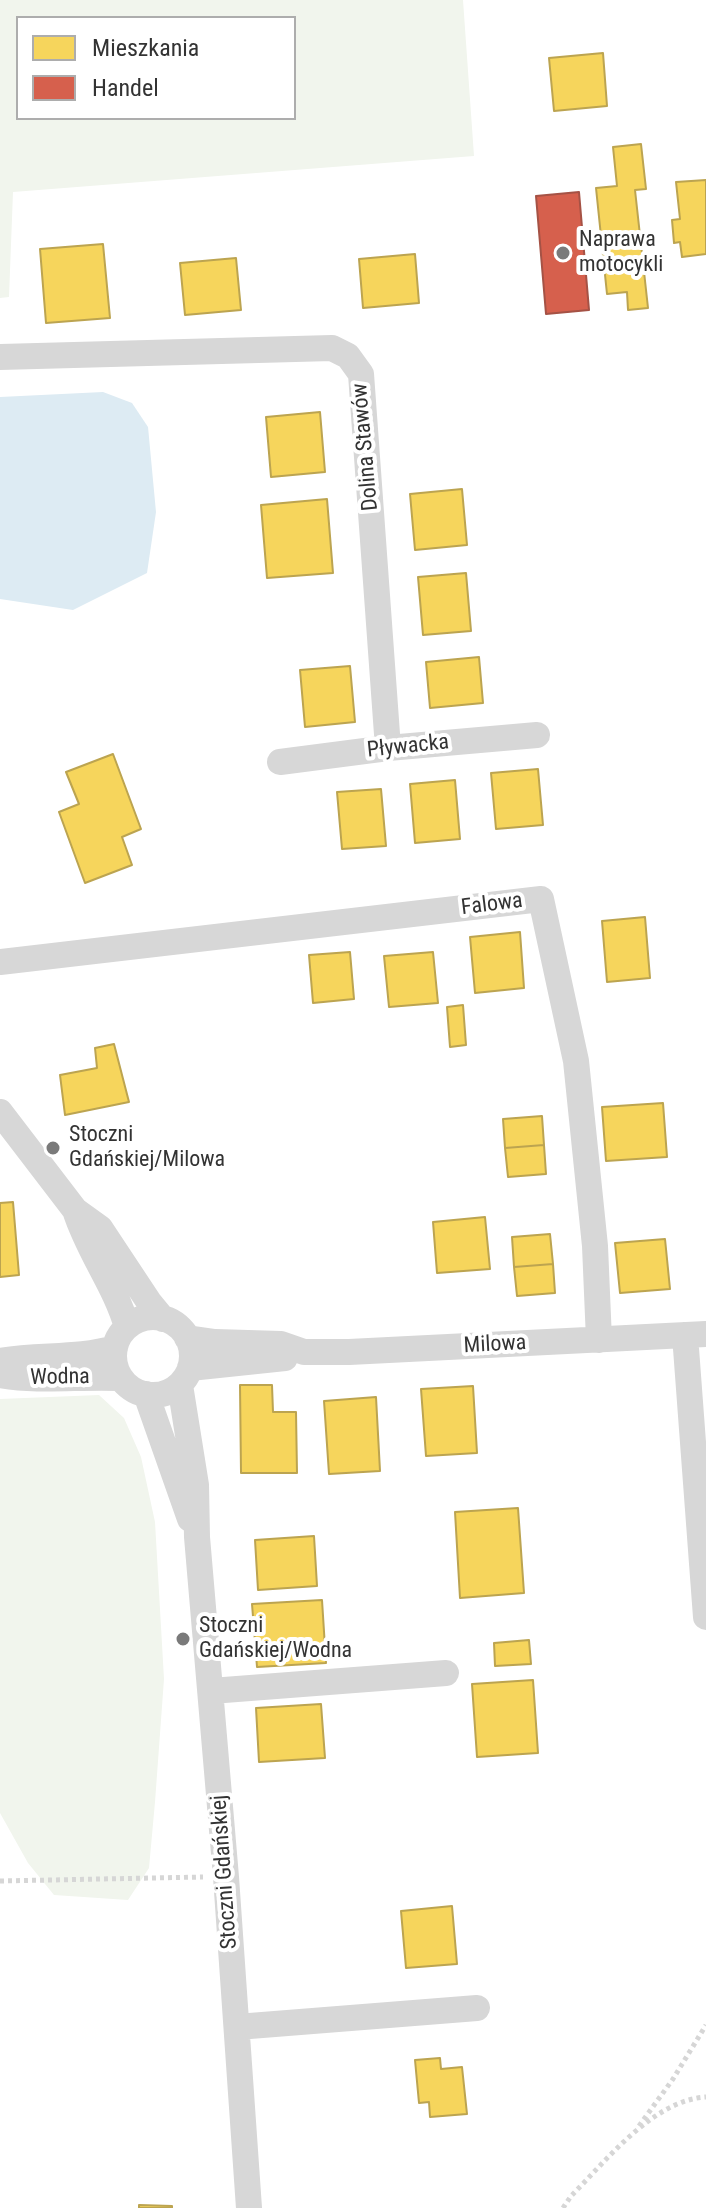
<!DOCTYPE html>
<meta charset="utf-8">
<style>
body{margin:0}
#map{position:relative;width:706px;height:2208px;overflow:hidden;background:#fff;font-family:"Roboto Condensed",sans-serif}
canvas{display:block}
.legend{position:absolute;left:16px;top:16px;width:280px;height:104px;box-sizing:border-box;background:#fff;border:2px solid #adadad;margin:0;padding:10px 14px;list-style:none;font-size:24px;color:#333}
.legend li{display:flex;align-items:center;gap:16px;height:40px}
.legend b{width:40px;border:2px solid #adadad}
</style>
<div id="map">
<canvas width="706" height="2208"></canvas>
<ul class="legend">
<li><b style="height:22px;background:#f6d55c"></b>Mieszkania</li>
<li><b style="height:22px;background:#d6604d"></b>Handel</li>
</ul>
</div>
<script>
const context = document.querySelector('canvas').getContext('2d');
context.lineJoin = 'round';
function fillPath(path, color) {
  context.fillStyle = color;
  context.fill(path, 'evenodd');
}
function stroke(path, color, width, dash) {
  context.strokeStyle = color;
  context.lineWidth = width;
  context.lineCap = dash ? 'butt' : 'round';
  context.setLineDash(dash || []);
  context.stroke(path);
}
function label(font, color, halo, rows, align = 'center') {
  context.font = font + ' "Roboto Condensed",sans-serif';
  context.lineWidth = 8;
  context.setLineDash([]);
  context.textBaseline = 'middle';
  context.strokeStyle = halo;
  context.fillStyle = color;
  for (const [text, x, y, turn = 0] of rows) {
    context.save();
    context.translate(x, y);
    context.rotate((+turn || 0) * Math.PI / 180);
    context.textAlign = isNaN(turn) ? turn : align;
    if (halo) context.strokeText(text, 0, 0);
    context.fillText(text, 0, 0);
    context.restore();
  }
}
const green = new Path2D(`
 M0,0H463L474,156L13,192L9,297L0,298ZM294,18V118H18V18Z
 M99,1395L124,1418L141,1457L155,1522L164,1679L155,1802L149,1868L128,1900L54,1895L28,1863L0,1813V1399Z`);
const water = new Path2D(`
 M103,392L132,403L148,427L156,512L147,573L73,610L0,599V397Z`);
const homes = new Path2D(`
 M603,53L607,106L554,111L549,58Z
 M641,144L646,189L635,190L648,308L628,310L627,292L607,294L596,188L617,186L613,147Z
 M706,180V254L682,257L680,242L674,243L672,220L680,219L676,182Z
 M103,244L110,318L46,323L40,249Z
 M415,254L419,303L363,308L359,259Z
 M236,258L241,310L185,315L180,263Z
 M320,412L325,472L271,477L266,417Z
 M462,489L467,545L415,550L410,494Z
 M327,499L333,573L267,578L261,505Z
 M466,573L471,631L423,635L418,577Z
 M479,657L483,703L430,708L426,662Z
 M350,666L355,722L305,727L300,670Z
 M113,754L141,829L122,837L132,865L85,883L59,812L79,804L66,772Z
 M538,769L543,825L496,829L491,773Z
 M455,780L460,839L415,843L410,784Z
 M381,789L386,846L342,849L337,792Z
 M645,917L650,978L607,982L602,921Z
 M520,932L524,988L475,993L470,937Z
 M350,952L354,999L313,1003L309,955Z
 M433,952L438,1003L389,1007L384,956Z
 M463,1005L466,1045L450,1047L447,1007Z
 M114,1044L129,1102L65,1115L60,1075L97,1068L95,1048Z
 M663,1103L667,1157L606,1161L602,1107Z
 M542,1116L544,1145L505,1148L503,1119Z
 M544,1145L546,1174L508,1177L505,1148Z
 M13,1202L19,1275L0,1277V1203Z
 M485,1217L490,1269L437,1273L433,1222Z
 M550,1234L553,1264L514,1267L512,1237Z
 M665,1239L670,1289L620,1293L615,1243Z
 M553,1264L555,1293L517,1296L514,1267Z
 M240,1385H272L273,1412H296L297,1473H241Z
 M473,1386L477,1453L426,1456L421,1389Z
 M376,1397L380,1471L329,1474L324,1401Z
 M518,1508L524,1593L460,1598L455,1512Z
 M314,1536L317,1586L258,1590L255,1540Z
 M322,1600L326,1663L257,1667L252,1604Z
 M529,1640L531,1664L495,1666L494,1643Z
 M533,1680L538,1753L477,1757L472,1684Z
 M321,1704L325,1758L259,1762L256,1708Z
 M452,1906L457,1964L406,1968L401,1911Z
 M440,2058L441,2069L462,2067L467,2114L430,2117L429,2102L419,2103L415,2060Z
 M139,2205L172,2206V2208H139Z`);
const shops = new Path2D(`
 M579,192L589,310L546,314L536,196Z`);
const path = new Path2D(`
 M0,1881L203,1877
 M639,2126L673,2079L706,2025
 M563,2208L571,2196C606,2161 653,2100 706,2097`);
const minor = new Path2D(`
 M0,357L332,348L348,356L361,374L388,748
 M280,762L388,748L537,735
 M0,962L541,899L576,1061L595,1246L599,1340
 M0,1112L75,1210L100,1228L149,1302L163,1319
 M75,1210C88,1252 115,1285 127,1327
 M114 1356a39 39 0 1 1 78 0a39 39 0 1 1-78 0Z
 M685,1335L706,1617
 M187,1338L215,1342L281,1344L304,1352H349L706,1334
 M0,1361C38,1354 77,1359 115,1348
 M190,1368L285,1358
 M0,1375C40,1382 80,1376 120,1378
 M180,1385L196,1485L197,1537L226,1877L249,2208
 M146,1394L190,1519
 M211,1691L446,1673
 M237,2027L477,2008`);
const markers = [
 [563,253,8,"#7a7a7a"],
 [53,1148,8,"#7a7a7a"],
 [183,1639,8,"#7a7a7a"]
];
const poiNames = [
 ["Naprawa",579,240],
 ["motocykli",579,265],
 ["Stoczni",69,1135],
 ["Gdańskiej/Milowa",69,1160],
 ["Stoczni",199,1626],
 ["Gdańskiej/Wodna",199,1651]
];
const streetNames = [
 ["Dolina Stawów",366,447,-95],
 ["Pływacka",408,747,-6],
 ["Falowa",492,905,-7],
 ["Milowa",495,1345,-3],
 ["Wodna",60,1378,-1],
 ["Stoczni Gdańskiej",225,1872,-94]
];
fillPath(green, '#f1f5ed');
fillPath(water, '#ddebf3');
fillPath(homes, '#f6d55c');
stroke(homes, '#bca450', 2);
fillPath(shops, '#d6604d');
stroke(shops, '#a55245', 2);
stroke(path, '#d6d6d6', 5, [4, 4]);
stroke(minor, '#d7d7d7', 26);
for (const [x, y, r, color] of markers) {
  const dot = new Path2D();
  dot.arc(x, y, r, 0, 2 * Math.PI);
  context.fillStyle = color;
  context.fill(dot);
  stroke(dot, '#fff', 3);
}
label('22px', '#333', '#fff', poiNames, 'left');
label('22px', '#333', '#fff', streetNames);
</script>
